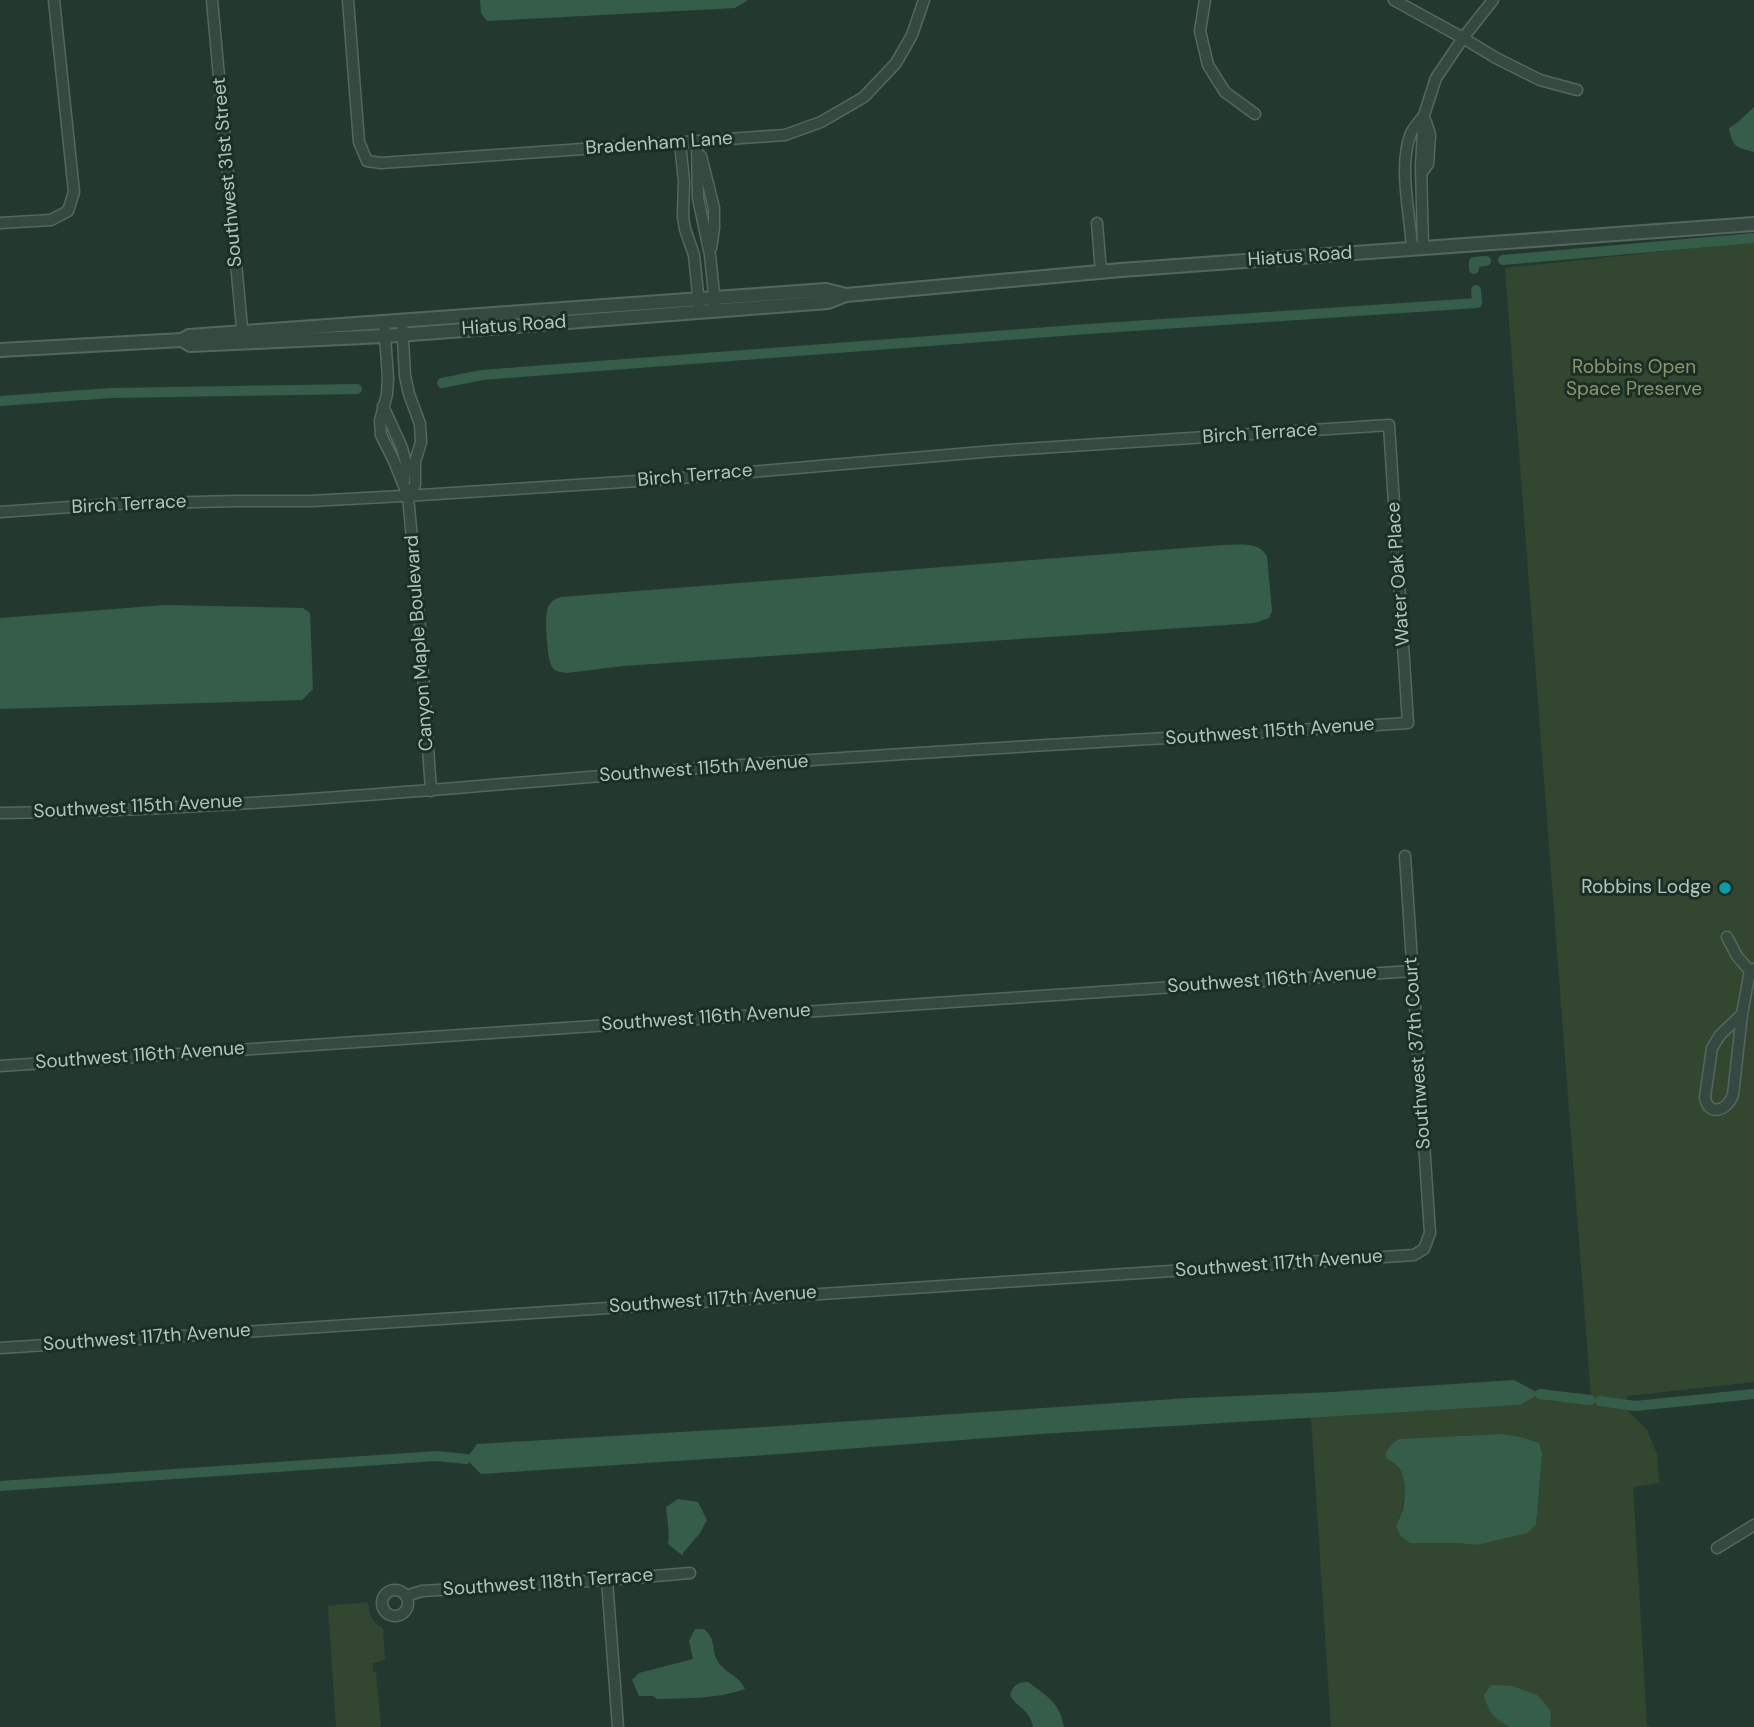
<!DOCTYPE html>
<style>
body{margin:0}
canvas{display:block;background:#23392f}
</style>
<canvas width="1754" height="1727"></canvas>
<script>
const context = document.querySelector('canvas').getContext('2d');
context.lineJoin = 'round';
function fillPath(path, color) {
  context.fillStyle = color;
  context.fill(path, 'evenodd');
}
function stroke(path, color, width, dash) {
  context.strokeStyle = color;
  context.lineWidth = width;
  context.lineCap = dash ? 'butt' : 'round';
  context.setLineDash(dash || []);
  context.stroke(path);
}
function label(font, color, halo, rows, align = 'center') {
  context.font = font + ' "DM Sans",sans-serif';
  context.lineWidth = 6;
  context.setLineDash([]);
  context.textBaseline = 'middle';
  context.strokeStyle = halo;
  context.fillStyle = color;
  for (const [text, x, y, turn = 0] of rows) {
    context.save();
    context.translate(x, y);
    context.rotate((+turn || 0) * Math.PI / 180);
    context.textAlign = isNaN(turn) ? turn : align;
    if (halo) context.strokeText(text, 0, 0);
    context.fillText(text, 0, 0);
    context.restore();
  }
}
const green = new Path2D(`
 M1754,242V1382L1627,1396L1628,1411L1647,1430L1657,1454L1659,1483L1633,1487L1647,1725L1651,1727H1331L1311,1417L1520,1405L1540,1394L1589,1400L1591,1397L1505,268ZM1500,1434L1537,1510L1536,1525L1477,1545L1456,1543H1410L1398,1519C1404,1510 1401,1517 1402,1508C1406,1487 1408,1479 1393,1462L1399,1439Z
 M368,1602C369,1614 372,1623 383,1629L385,1660L373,1663V1672H376L381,1727H336L328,1606Z`);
const water = new Path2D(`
 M480,0H748L735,8L487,21L481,13Z
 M1754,107V152C1736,147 1733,148 1729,128L1738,122Z
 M1223,545C1239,545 1258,541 1267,556L1272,611L1269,618L1255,623L623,666L567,673C561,672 555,672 552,667C547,659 544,615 548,607C551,601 555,599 561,597Z
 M165,605L303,608L310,613L313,689L302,700L0,709V618Z
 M1514,1380L1540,1394L1520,1405L1040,1434L767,1455L481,1474L466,1459L477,1444L765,1427L1189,1398L1333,1392Z
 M1500,1434L1520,1437L1539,1443L1542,1453L1536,1525L1527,1533L1477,1545L1456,1543H1410L1400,1535L1396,1526C1398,1521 1401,1515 1403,1510C1406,1491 1408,1468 1387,1459L1385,1454L1392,1444L1399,1439Z
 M678,1499L698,1502L707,1520L700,1533L683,1553V1556L668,1544C670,1536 667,1517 666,1507Z
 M695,1629H704C717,1641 711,1648 717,1660C724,1673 739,1675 745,1689C717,1699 687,1698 657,1699L653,1696H639L632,1680L639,1673L693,1659L689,1641Z
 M1028,1682C1047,1696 1060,1703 1064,1727H1033C1030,1709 1018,1709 1010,1695C1013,1685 1018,1682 1028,1682Z
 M1491,1685L1512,1686L1537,1695L1551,1711L1550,1727H1510C1493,1717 1489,1713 1484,1695Z`);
const canal = new Path2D(`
 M1503,260L1754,238
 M1474,269V262L1486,261
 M442,383L482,375L546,370L1088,329L1477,303L1476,290
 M0,401L111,393L357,389
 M1540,1394L1590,1400
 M1600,1401L1635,1406L1754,1394
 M0,1486L437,1456L466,1459`);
const minor = new Path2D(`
 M212,0L243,339
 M348,0L359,142L367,161L381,163L785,135L821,122L864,97L896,63L912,35L924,0
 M1205,0L1200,31L1208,65L1225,92L1255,114
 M1394,0L1463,38L1496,58L1540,80L1577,90
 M697,142L698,198L710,255L715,304
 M680,143L684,181L683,217L685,229L694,255L699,304
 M701,156L714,208V228L711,248
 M1421,174L1428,164L1430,135L1426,122
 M0,223L51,220L68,211L74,192L54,0
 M1097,223L1101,272
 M1423,247L1421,165L1424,115L1436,78L1463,38L1493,0
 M1412,248C1410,214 1398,165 1411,133C1414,127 1420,121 1424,115
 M402,321L405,376L409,394L420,424L421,442L415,462V485L408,496
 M384,322L388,378L387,394L380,421L381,435L394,461L408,496L419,615L431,791
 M383,406L402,448L406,463L404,481
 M0,512L113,504L237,501H311L421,495L669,479L994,451L1389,425L1408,723C1182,738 955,749 729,766C486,784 243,810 0,813
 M1727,937L1737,956L1750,971
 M1742,1014L1720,1035L1712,1048L1705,1097C1708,1117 1727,1111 1733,1095L1742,1014L1750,971L1754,969
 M0,1066L1412,971
 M0,1348L1414,1255L1424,1249L1430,1233L1405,856
 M1717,1548L1754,1525
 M607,1580L618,1727
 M382 1603a13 13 0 1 1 26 0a13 13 0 1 1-26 0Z
 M406,1596L422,1591L607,1580L690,1573`);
const tertiary = new Path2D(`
 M182,340L190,345L385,336L828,302L846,295L1121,270L1754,224
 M0,350L182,340L189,336L826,290L846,295`);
const markers = [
 [1725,888,7,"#0f9aa8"]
];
const streetNames = [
 ["Bradenham Lane",659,144,-4],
 ["Southwest 31st Street",228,172,-95],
 ["Hiatus Road",1300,257,-4],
 ["Hiatus Road",514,326,-4],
 ["Birch Terrace",1260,434,-4],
 ["Birch Terrace",695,476,-5],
 ["Birch Terrace",129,505,-3],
 ["Water Oak Place",1399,574,-94],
 ["Canyon Maple Boulevard",420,643,-94],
 ["Southwest 115th Avenue",1270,732,-4],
 ["Southwest 115th Avenue",704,769,-4],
 ["Southwest 115th Avenue",138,807,-3],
 ["Southwest 116th Avenue",1272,980,-4],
 ["Southwest 116th Avenue",706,1018,-4],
 ["Southwest 37th Court",1418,1053,-94],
 ["Southwest 116th Avenue",140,1056,-4],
 ["Southwest 117th Avenue",1279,1264,-4],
 ["Southwest 117th Avenue",713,1300,-4],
 ["Southwest 117th Avenue",147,1338,-4],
 ["Southwest 118th Terrace",548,1583,-4]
];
const parkNames = [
 ["Robbins Open",1634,368],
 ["Space Preserve",1634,390]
];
const poiNames = [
 ["Robbins Lodge",1711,888]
];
fillPath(green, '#334730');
fillPath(water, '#355d4a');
stroke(canal, '#355d4a', 10);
stroke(minor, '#54675f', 13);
stroke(tertiary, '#54675f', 16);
stroke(minor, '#364941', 10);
stroke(tertiary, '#364941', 12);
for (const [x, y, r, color] of markers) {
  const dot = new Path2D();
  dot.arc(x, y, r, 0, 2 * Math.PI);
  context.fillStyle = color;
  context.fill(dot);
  stroke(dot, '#1c2e26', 2.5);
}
label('19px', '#b1c5bd', '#1c2e26', streetNames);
label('19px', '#8c956a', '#1c2e26', parkNames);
label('19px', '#b1c5bd', '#1c2e26', poiNames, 'right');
</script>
